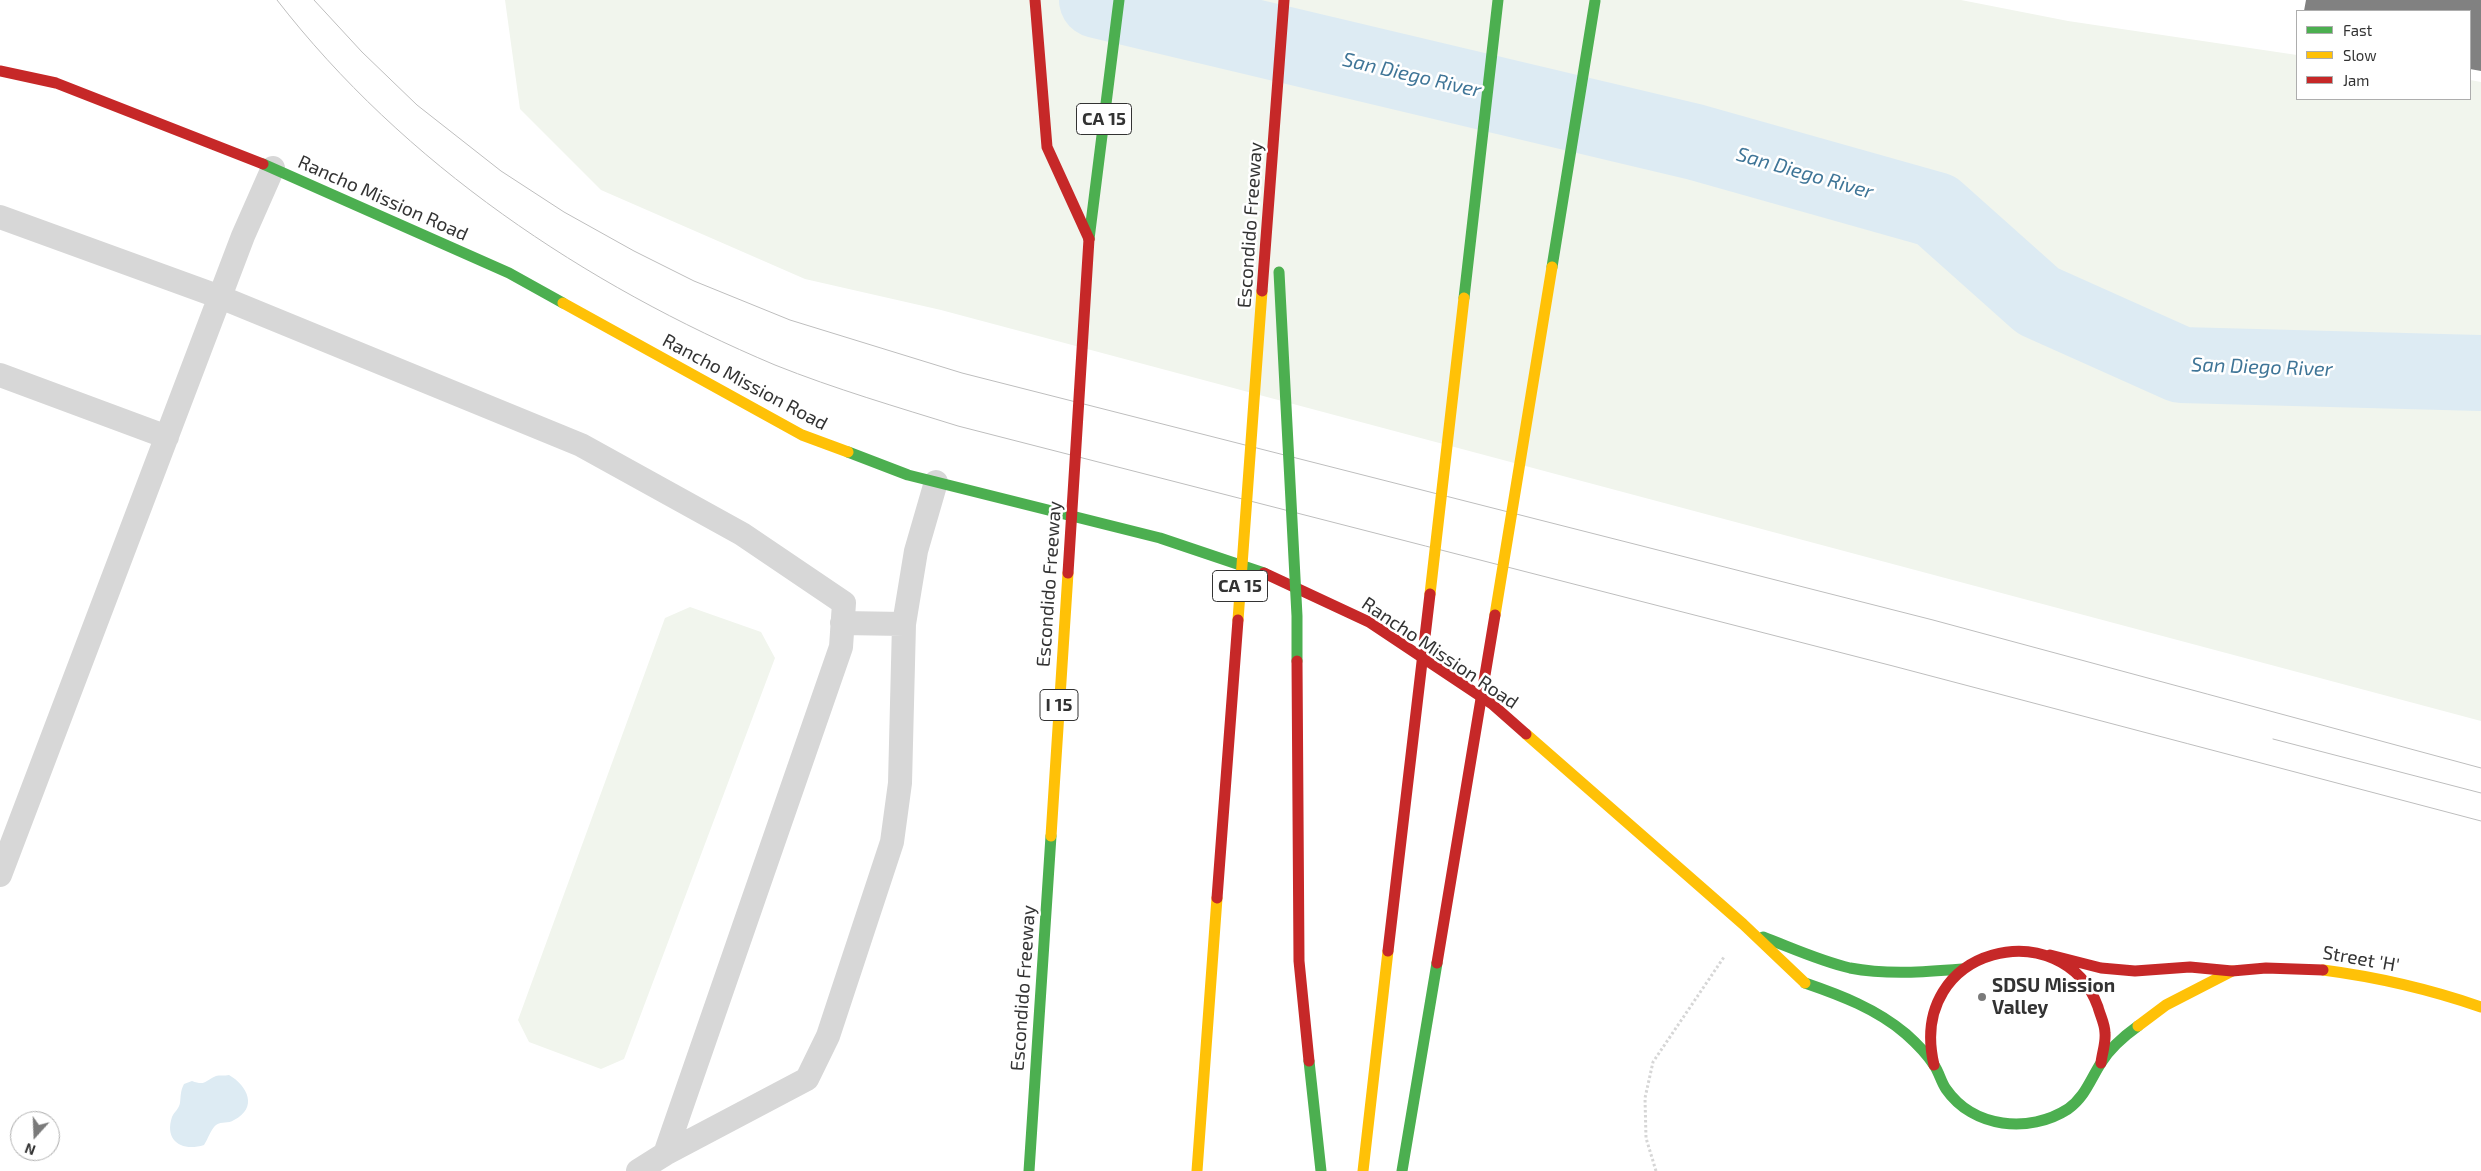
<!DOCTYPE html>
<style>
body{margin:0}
#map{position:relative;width:2481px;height:1171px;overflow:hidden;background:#fff;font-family:"Exo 2",sans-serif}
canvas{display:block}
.legend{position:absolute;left:2296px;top:10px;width:175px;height:90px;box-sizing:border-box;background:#fff;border:1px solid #adadad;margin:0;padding:6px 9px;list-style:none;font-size:15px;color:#333}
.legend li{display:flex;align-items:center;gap:10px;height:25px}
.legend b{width:25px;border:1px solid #adadad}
.north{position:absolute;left:10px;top:1111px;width:50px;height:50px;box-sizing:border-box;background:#fff;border:1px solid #adadad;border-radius:50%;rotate:200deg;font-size:14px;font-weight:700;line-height:20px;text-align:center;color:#333}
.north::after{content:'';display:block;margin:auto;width:18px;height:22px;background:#7a7a7a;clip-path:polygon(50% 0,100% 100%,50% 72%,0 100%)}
</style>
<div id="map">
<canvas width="2481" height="1171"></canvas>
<ul class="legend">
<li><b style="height:6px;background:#4caf50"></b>Fast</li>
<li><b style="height:6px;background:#ffc107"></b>Slow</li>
<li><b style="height:6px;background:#c62828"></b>Jam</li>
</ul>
<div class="north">N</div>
</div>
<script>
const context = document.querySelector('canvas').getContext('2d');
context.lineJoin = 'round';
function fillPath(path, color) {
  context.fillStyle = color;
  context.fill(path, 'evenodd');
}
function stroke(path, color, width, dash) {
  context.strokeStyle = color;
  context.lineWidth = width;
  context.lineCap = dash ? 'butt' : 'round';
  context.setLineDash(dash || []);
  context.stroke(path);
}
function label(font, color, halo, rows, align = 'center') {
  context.font = font + ' "Exo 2",sans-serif';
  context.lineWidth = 5;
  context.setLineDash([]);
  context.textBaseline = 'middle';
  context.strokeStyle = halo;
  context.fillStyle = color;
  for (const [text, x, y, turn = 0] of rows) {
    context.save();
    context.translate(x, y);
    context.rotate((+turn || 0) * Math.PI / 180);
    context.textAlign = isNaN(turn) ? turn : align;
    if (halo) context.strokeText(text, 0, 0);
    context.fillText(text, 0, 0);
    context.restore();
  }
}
const green = new Path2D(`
 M505,0H1961L2068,21L2297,55V99H2470V80L2481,82V721L941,310L805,279L601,190L520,109Z
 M690,607L761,632L775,658L624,1059L601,1069L529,1042L518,1020L665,618Z`);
const water = new Path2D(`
 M229,1075C248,1086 258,1108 234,1120C228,1124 222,1121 216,1125C211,1129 208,1139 204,1145C182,1152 164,1141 172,1117C174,1112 179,1109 180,1103C181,1096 180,1092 184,1084L192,1081C205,1086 205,1081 216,1076C219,1075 225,1076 229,1075Z`);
const river = new Path2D(`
 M1097,0L1695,142L1936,210L2038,301L2181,365L2481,373`);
const building = new Path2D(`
 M2306,0H2481V71L2470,69V11H2304Z`);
const path = new Path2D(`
 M1656,1171L1646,1138L1645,1098L1653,1062L1724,957`);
const lane = new Path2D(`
 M0,217L220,297L581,445L742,534L844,603L841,647L665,1154L638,1171
 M0,375L167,437
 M842,623L904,624
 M0,875L243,236L273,168
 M665,1154L807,1079L828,1036L892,842L900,783L904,624L916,551L936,482`);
const fast = new Path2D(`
 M263,164L509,273L563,303
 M1089,239L1119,0
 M848,452L908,475L1160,538L1264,573
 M1763,937C1792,948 1820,961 1850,968C1887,975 1925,972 1962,969
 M1805,983C1840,995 1877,1009 1906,1034C1915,1042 1927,1054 1934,1065C1939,1072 1941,1082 1946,1089C1973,1128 2029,1134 2068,1109C2085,1097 2090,1080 2101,1063C2110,1048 2124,1036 2138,1026`);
const slow = new Path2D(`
 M563,303L802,435L848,452
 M1526,734L1743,924L1805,983
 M2323,970C2377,977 2429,989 2481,1007
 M2138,1026L2166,1005L2232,971`);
const jam = new Path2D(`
 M1035,0L1047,147L1089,239
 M0,71L56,83L263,164
 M1264,573L1369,622L1492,704L1526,734
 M2050,955L2101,968L2135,971L2190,967L2232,971L2266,968L2323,970
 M1934,1065C1906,945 2064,911 2098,1007C2100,1015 2105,1024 2105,1033C2106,1043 2102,1053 2101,1063`);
const tram = new Path2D(`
 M277,0C404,164 585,285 775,365C835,389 897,407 958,426L1893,666L2481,821
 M314,0L362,52L417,105L501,171L564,212L634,251L694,281L790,320L962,373L1933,620L2481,768
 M2273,739L2481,793`);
const fastBridge = new Path2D(`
 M1552,267L1595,1
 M1279,272L1297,616V661
 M1464,298L1498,0
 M1309,1061L1321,1171
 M1029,1171L1051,836
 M1402,1171L1437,963`);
const slowBridge = new Path2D(`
 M1430,594L1464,298
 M1495,615L1552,267
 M1238,620L1262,291
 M1051,836L1068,573
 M1197,1171L1217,898
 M1363,1171L1388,951`);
const jamBridge = new Path2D(`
 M1262,291L1284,0
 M1068,573L1089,239
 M1297,661L1299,961L1309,1061
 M1217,898L1238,620
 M1388,951L1430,594
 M1437,963L1495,615`);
const markers = [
 [1982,997,5,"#7a7a7a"]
];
const shields = [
 [1104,119,55],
 [1240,586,55],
 [1059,705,38]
];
const shieldNames = [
 ["CA 15",1104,119],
 ["CA 15",1240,586],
 ["I 15",1059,705]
];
const streetNames = [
 ["Rancho Mission Road",383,198,24],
 ["Escondido Freeway",1250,225,-86],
 ["Rancho Mission Road",745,382,28],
 ["Escondido Freeway",1049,584,-86],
 ["Rancho Mission Road",1440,653,34],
 ["Street 'H'",2361,959,10],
 ["Escondido Freeway",1023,988,-86]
];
const poiNames = [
 ["SDSU Mission",1992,986],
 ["Valley",1992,1008]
];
const waterNames = [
 ["San Diego River",1412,75,13],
 ["San Diego River",1805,173,16],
 ["San Diego River",2262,367,2]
];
fillPath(green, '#f1f5ed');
fillPath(water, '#ddebf3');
stroke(river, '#ddebf3', 76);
fillPath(building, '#818181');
stroke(path, '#d6d6d6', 3, [2.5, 2.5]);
stroke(lane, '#d7d7d7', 24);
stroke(fast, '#4caf50', 11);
stroke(slow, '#ffc107', 11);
stroke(jam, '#c62828', 11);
stroke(tram, '#bebebe', 1);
stroke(fastBridge, '#4caf50', 11);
stroke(slowBridge, '#ffc107', 11);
stroke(jamBridge, '#c62828', 11);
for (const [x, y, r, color] of markers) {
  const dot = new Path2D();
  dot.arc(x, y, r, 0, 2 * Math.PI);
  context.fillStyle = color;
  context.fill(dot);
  stroke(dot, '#fff', 2);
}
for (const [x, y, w] of shields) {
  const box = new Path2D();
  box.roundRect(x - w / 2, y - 15.5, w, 31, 4);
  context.fillStyle = '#fff';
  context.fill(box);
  stroke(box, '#333', 1);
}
label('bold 18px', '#333', null, shieldNames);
label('19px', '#333', '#fff', streetNames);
label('bold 19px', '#333', '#fff', poiNames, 'left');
label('italic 20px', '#3f7597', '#fff', waterNames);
</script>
